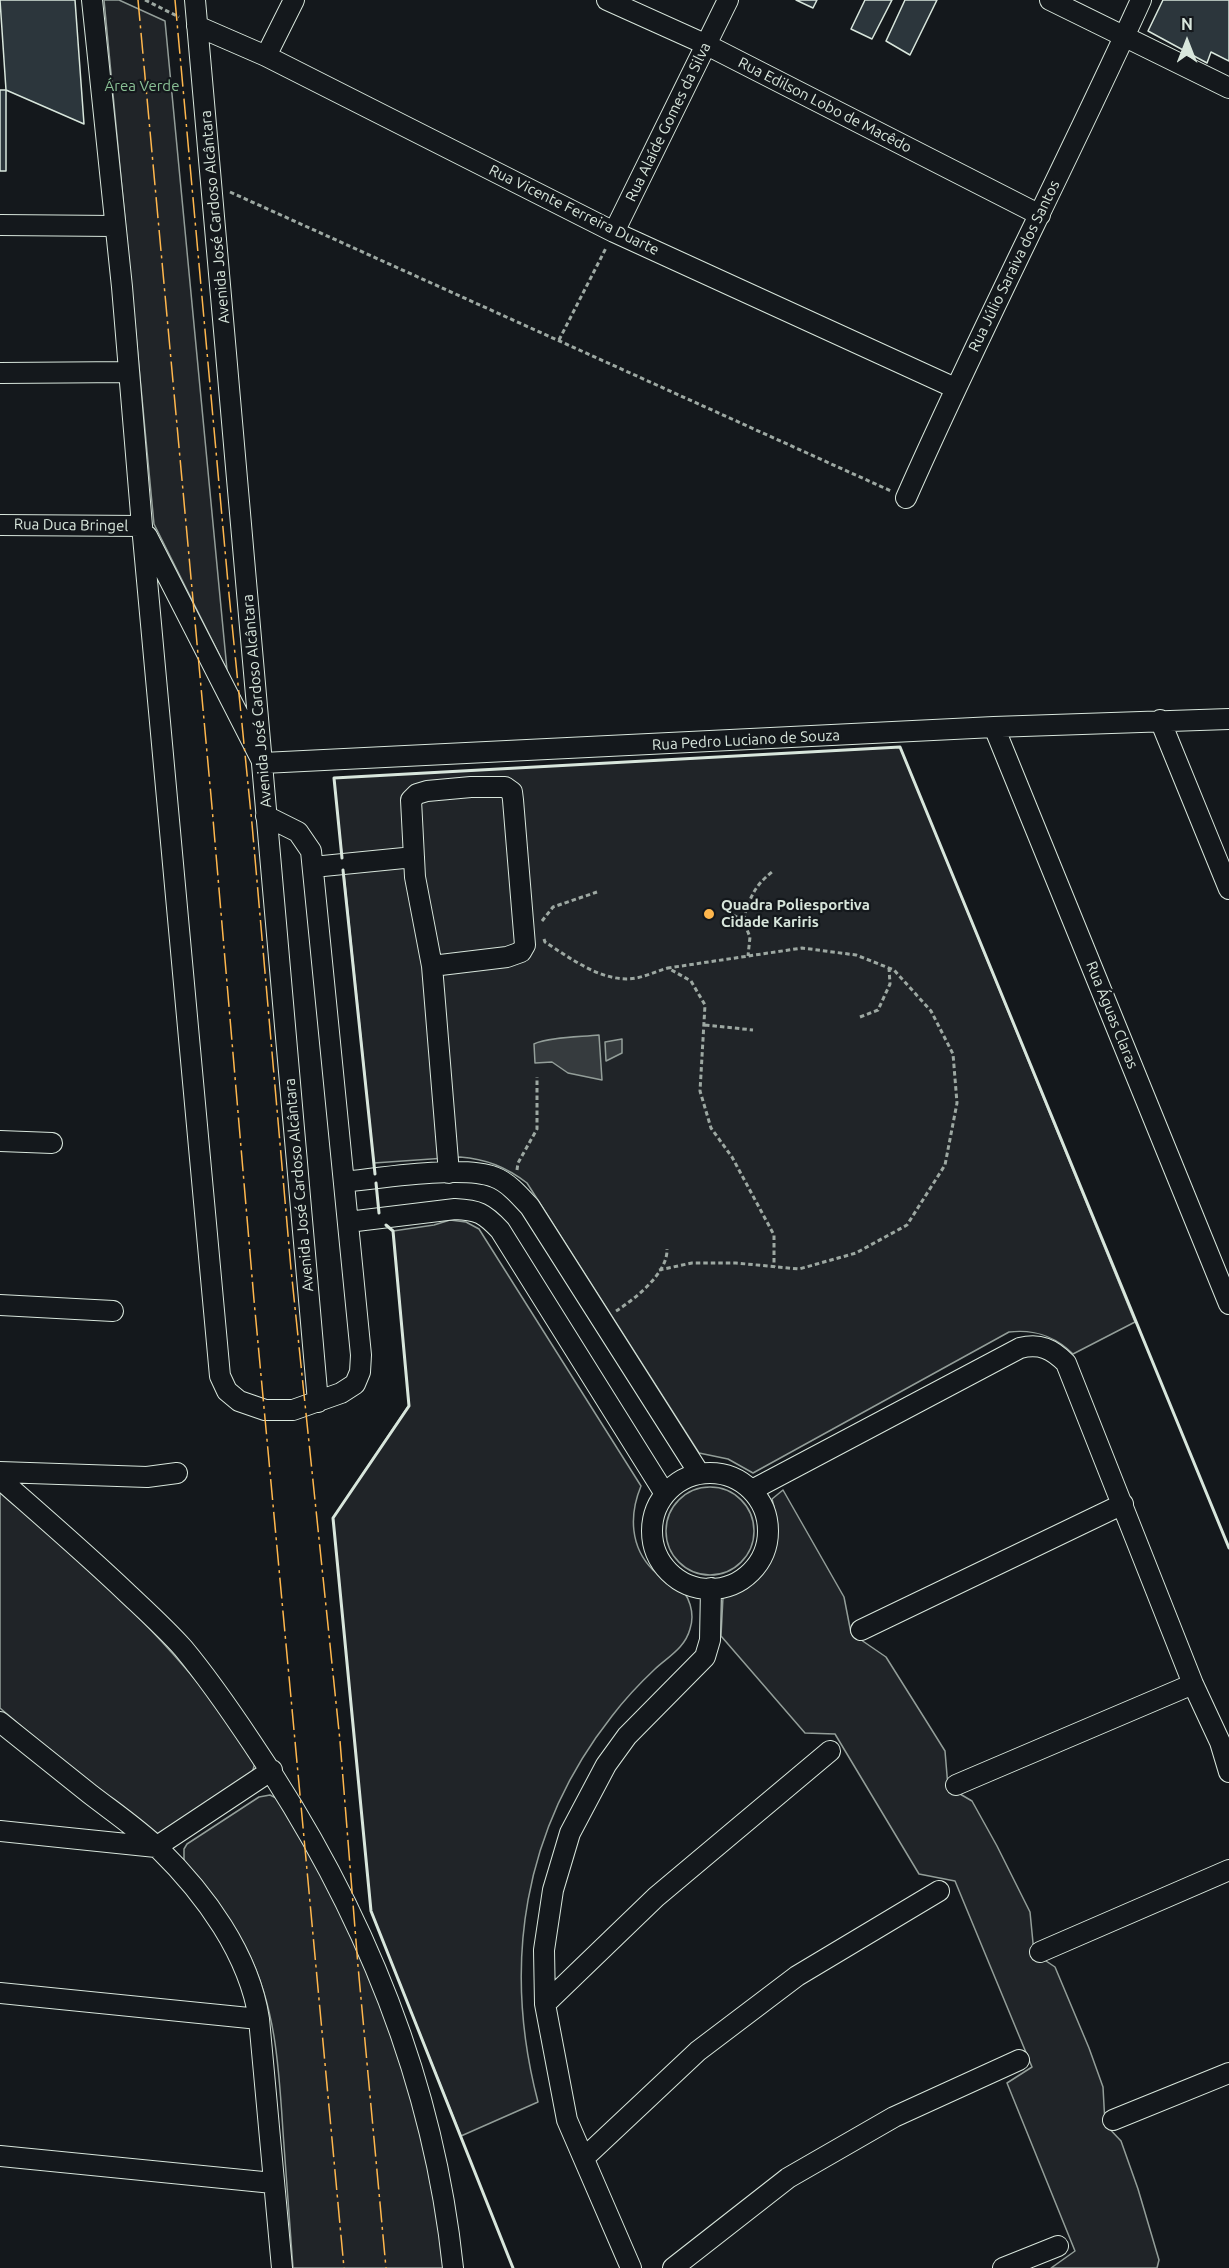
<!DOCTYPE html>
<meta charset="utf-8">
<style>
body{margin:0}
#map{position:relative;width:1229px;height:2268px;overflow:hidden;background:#14181c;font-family:Ubuntu,sans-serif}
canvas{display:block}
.north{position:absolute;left:1157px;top:12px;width:60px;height:60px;-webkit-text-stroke:4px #14181c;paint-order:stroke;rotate:0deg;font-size:16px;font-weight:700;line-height:24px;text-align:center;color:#d8e6dc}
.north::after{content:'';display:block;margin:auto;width:21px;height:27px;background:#d8e6dc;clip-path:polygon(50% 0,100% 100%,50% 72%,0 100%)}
</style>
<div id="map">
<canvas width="1229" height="2268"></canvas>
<div class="north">N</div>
</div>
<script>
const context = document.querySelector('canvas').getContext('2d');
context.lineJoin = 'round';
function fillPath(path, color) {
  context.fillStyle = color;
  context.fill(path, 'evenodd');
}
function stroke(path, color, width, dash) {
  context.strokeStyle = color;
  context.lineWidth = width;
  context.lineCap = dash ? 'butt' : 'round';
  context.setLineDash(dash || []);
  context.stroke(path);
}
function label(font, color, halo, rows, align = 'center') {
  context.font = font + ' Ubuntu,sans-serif';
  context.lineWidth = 4.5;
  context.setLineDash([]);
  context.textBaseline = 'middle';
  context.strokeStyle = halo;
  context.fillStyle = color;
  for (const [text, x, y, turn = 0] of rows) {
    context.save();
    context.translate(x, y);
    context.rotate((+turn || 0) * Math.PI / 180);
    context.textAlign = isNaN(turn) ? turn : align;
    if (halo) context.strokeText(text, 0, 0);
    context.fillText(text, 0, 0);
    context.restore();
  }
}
const green = new Path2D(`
 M104,0H119L165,21L227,670L154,524Z
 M900,747L1135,1322L1073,1354C1055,1336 1035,1329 1009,1332L753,1473L728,1459L699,1453L527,1183C506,1167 486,1159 460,1157L374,1163L334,778Z
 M450,1220L466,1222L479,1229L641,1486C629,1515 630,1547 653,1570C660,1577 668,1580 676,1585C690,1594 695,1614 690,1629C685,1648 668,1657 655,1669C639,1684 625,1699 612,1716C523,1829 502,1964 538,2102L461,2136L371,1911L333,1518L409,1405L393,1231L434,1225Z
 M666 1531a44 44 0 1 1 88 0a44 44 0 1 1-88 0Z
 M0,1489C76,1557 154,1624 216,1706C230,1724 242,1744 255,1763L252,1773L159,1834L144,1831L0,1708Z
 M783,1490L844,1597L851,1633L886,1657L925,1719L945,1751L948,1787L972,1801L997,1846L1030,1912L1034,1953L1055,1967L1089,2048L1103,2087L1105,2124L1121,2141L1138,2189L1159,2260L1157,2268H1051L1075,2251L1007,2083L1032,2067L955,1881L919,1874L835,1734L805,1733L721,1636L723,1597C766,1580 785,1544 772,1499Z
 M270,1795L282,1801L366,1962L417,2112L448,2268H293C290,2223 286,2177 283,2132C279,2069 276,2007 247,1950C230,1917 207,1890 184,1861V1849L187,1844L259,1797Z`);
const water = new Path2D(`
 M599,1035L602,1080L568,1073L552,1062L535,1063L534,1044C548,1037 581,1037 599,1035Z
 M622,1039V1053L606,1061L605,1042Z`);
const building = new Path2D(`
 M0,0H75L84,124L6,90Z
 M796,0H817L813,8Z
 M865,0H892L872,39L851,29Z
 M905,0H937L910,55L886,41Z
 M1163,0H1229V61L1211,52L1207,63L1148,31Z
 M0,90H6V171H0Z`);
const path = new Path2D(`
 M145,0L179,17
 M230,192L891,491
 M559,340L606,248
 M733,915L743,920L750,937L748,956
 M743,920C750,898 754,886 772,872
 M542,921L553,907L597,892
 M544,939L545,942C570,958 604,984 636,978C647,976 657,971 668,968
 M860,1017L878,1010L890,984L889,968
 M705,1025L753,1030
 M517,1170L518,1163L537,1129V1077
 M659,1270L692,1263H736L799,1269L856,1253L907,1225L945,1165L957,1103L953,1054L931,1011L894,970L856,955L802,948L668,968L691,981L705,1005L700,1091L711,1128L732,1157L774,1235V1267
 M616,1311C635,1299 668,1273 667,1249`);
const minor = new Path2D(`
 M92,0L122,287L142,526L220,1376L227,1391L239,1401L265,1410H293L341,1393L355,1384L360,1372L361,1355L311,851L298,832L266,816
 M195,0L318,1402
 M607,0L707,45L1040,215
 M1050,0L1229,88
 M197,26L266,56L614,232L955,388
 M266,56L294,0
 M0,225L114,226
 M614,232L728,0
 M0,373L129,372
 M906,498C980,330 1065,167 1141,0
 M0,525L142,526
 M147,536L263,763L994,727L1229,719
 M1160,720L1229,889
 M994,727L1229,1304
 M313,867L414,857
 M432,966L507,957L521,952L525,945L513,800L512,792L505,787H471L427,791L417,794L411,800L415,877L432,966L449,1173
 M0,1141L52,1143
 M345,1182C379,1178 464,1165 494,1177C508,1182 520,1196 530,1207L699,1473
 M348,1222L455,1209C478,1210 484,1213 500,1230L665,1494
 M0,1305L113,1311
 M0,1472L147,1477L177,1473
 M652 1531a58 58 0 1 1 116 0a58 58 0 1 1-116 0Z
 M0,1479C42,1516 85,1553 126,1592C145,1610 165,1628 183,1648C208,1678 230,1710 252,1743C360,1902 433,2076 453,2268
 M752,1490L1020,1348C1040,1343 1052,1349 1066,1363L1193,1684L1220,1742L1229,1772
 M861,1630L1123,1504
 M0,1722C30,1746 60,1770 90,1794C112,1811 137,1828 158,1848C205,1894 249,1954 259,2019L282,2268
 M956,1785L1193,1684
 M0,1831L156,1847L272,1770
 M1040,1952L1229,1870
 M0,1993L259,2019
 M545,2004L656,1897L830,1751
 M1113,2120L1229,2073
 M0,2156L273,2183
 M584,2158L698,2051L797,1976L939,1891
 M631,2268L567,2120L545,2004L544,1950L553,1890L570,1833L606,1765L627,1736L705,1657L710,1640L711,1588
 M673,2268L788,2178L894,2117L1019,2060
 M1003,2268L1058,2246`);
const wall = new Path2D(`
 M342,858L334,778L900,747L1229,1548
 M343,870L375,1174
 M376,1183L379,1213
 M386,1225L393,1231L409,1406L333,1518L371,1911L513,2268`);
const power = new Path2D(`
 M138,0L212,807L254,1300L344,2268
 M175,0L229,594L252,824L291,1269L340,1741L358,1966L386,2268`);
const markers = [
 [709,914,6,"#ffb74d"]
];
const parkNames = [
 ["Área Verde",142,86]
];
const streetNames = [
 ["Rua Edilson Lobo de Macêdo",825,105,27],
 ["Rua Alaíde Gomes da Silva",668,122,-64],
 ["Rua Vicente Ferreira Duarte",574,210,26],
 ["Avenida José Cardoso Alcântara",215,217,-95],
 ["Rua Júlio Saraiva dos Santos",1014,266,-64],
 ["Rua Duca Bringel",71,525,1],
 ["Avenida José Cardoso Alcântara",257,701,-95],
 ["Rua Pedro Luciano de Souza",746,740,-3],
 ["Rua Águas Claras",1112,1015,68],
 ["Avenida José Cardoso Alcântara",299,1185,-95]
];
const poiNames = [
 ["Quadra Poliesportiva",721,905],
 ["Cidade Kariris",721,922]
];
fillPath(green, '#202428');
stroke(green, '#939e99', 1.5);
fillPath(water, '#363b3e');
stroke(water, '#939e99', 1.5);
fillPath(building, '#2c363c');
stroke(building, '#d8e6dc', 1.5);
stroke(minor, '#d8e6dc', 22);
stroke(path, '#9da8a2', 3, [4.5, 3]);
stroke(minor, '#14181c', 20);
stroke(wall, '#d8e6dc', 3);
stroke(power, '#ffb74d', 1.5, [21, 4.5, 3, 4.5]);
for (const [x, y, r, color] of markers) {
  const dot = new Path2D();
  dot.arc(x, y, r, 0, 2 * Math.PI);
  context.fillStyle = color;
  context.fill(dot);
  stroke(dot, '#14181c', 2);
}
label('15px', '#8ac095', '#14181c', parkNames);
label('15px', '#d8e6dc', '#14181c', streetNames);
label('bold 15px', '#d8e6dc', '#14181c', poiNames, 'left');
</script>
